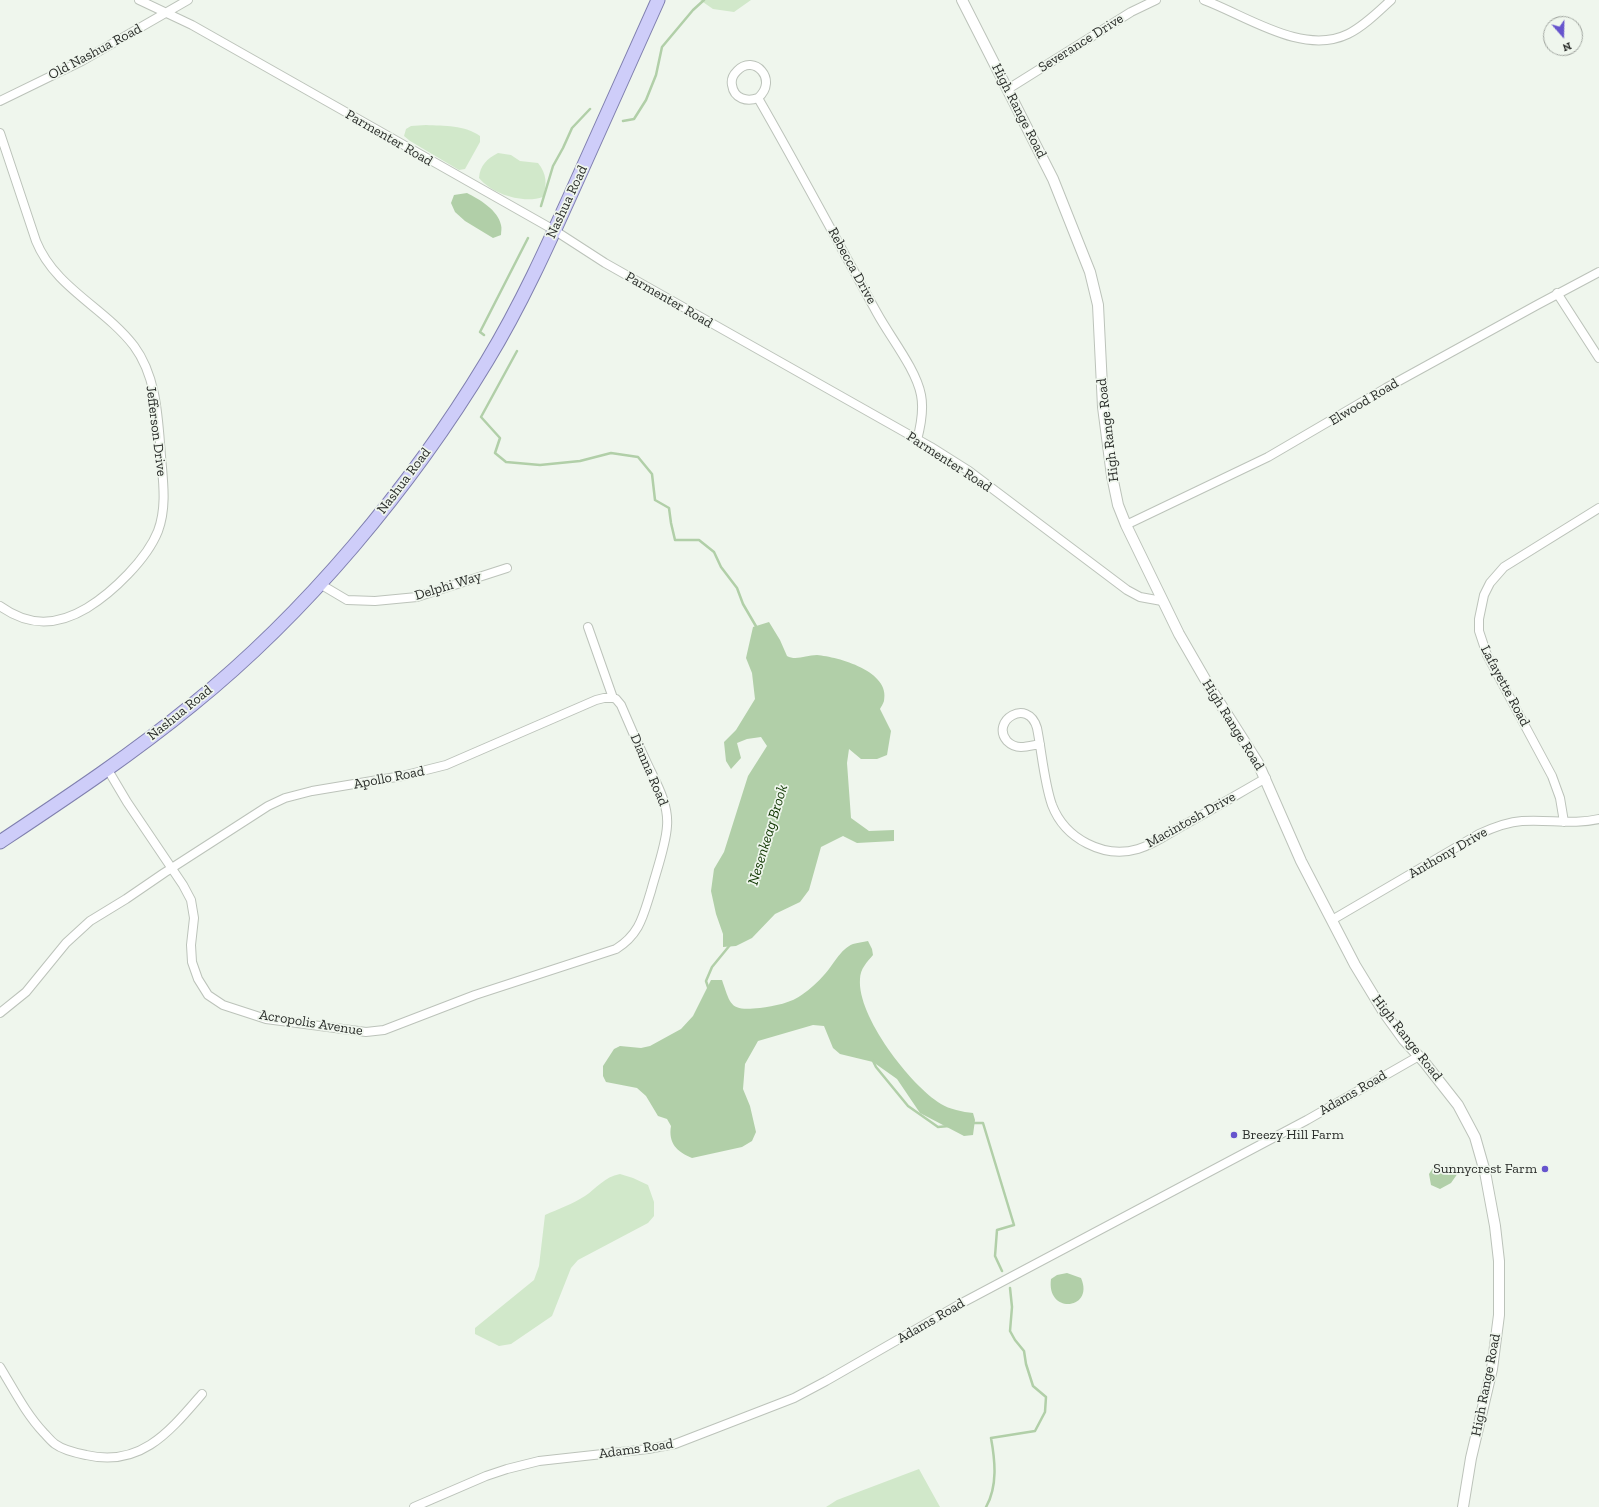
<!DOCTYPE html>
<style>
body{margin:0}
#map{position:relative;width:1599px;height:1507px;overflow:hidden;background:#eff6ed;font-family:"Zilla Slab",serif}
canvas{display:block}
.north{position:absolute;left:1543px;top:16px;width:40px;height:40px;box-sizing:border-box;background:#eff6ed;border:1px solid #a0a59f;border-radius:50%;rotate:160deg;font-size:11px;font-weight:700;line-height:16px;text-align:center;color:#292c29}
.north::after{content:'';display:block;margin:auto;width:14px;height:18px;background:#6654cd;clip-path:polygon(50% 0,100% 100%,50% 72%,0 100%)}
</style>
<div id="map">
<canvas width="1599" height="1507"></canvas>
<div class="north">N</div>
</div>
<script>
const context = document.querySelector('canvas').getContext('2d');
context.lineJoin = 'round';
function fillPath(path, color) {
  context.fillStyle = color;
  context.fill(path, 'evenodd');
}
function stroke(path, color, width, dash) {
  context.strokeStyle = color;
  context.lineWidth = width;
  context.lineCap = dash ? 'butt' : 'round';
  context.setLineDash(dash || []);
  context.stroke(path);
}
function label(font, color, halo, rows, align = 'center') {
  context.font = font + ' "Zilla Slab",serif';
  context.lineWidth = 3.5;
  context.setLineDash([]);
  context.textBaseline = 'middle';
  context.strokeStyle = halo;
  context.fillStyle = color;
  for (const [text, x, y, turn = 0] of rows) {
    context.save();
    context.translate(x, y);
    context.rotate((+turn || 0) * Math.PI / 180);
    context.textAlign = isNaN(turn) ? turn : align;
    if (halo) context.strokeText(text, 0, 0);
    context.fillText(text, 0, 0);
    context.restore();
  }
}
const green = new Path2D(`
 M700,0H751L734,12L713,9Z
 M426,125C444,126 465,125 480,136V142L465,169L459,170L410,141L404,136L406,129L411,126Z
 M498,153L511,155L520,161L538,163C547,174 547,184 543,197C523,204 492,194 479,178C480,165 487,159 498,153Z
 M620,1174L633,1178L648,1185L654,1202V1216L648,1223L578,1260L571,1268L552,1316L511,1344L499,1346L475,1334V1328L534,1280L539,1266L545,1215C558,1209 573,1204 585,1196C597,1188 604,1177 620,1174Z
 M919,1469L940,1507H826L837,1500Z`);
const water = new Path2D(`
 M467,193C479,199 498,210 501,225C502,228 501,232 501,235L493,238L465,221L455,212L451,203L454,195Z
 M769,622L780,640L787,656C796,661 806,655 817,655C838,657 891,671 884,701C883,704 881,707 880,709L891,731L887,755L877,759H861L849,749L847,763L851,818L869,831L894,830V841L857,843L843,836L821,847L809,890L800,902L775,914L752,938L736,946L723,947V934L716,914L711,891L714,869L724,852L748,776L767,746L761,737L747,739L737,743L741,758L731,769L726,761L724,742L736,730L755,699L752,673L746,658L753,627Z
 M868,941L872,949L873,955C867,962 860,969 860,979C857,1016 910,1085 941,1104C949,1109 963,1112 973,1113L975,1120L973,1135L964,1136L920,1113L897,1079L873,1062L840,1054L833,1048L824,1026L813,1025L758,1041L745,1064L743,1089L750,1106L756,1132L752,1141L742,1147L692,1158C677,1152 668,1143 671,1126L667,1119L658,1116L646,1096L637,1088L606,1082L603,1076V1066L614,1049L620,1046L641,1048L650,1046L681,1029L693,1016L711,980H722C731,1006 730,1011 760,1008C774,1006 792,1003 803,994C810,989 818,982 824,975C833,966 840,949 853,944C857,943 863,942 868,941Z
 M1452,1165L1456,1169L1458,1173L1451,1183L1440,1189L1431,1185L1429,1174L1433,1168Z
 M1067,1273L1081,1278C1095,1310 1046,1315 1051,1279L1057,1275Z`);
const stream = new Path2D(`
 M623,121L634,119L646,100L656,75L662,47L693,10L704,0
 M541,206L553,166L563,148L572,128L590,109
 M484,335L480,332L528,238
 M517,351L481,417L500,438L495,453L506,462L540,465L580,461L611,453L638,457L652,474L655,500L669,508L671,523L675,540H699L714,552L721,567L737,588L743,604L757,628
 M709,990L706,981L712,967L730,945
 M873,1061L876,1067L908,1106L938,1127L949,1126
 M972,1123H983L1014,1225L997,1230L995,1256L1002,1271
 M986,1507C998,1486 995,1460 991,1438L1035,1431L1045,1412L1046,1397L1033,1386L1026,1364L1024,1351L1015,1340L1010,1331L1012,1307L1010,1288`);
const minor = new Path2D(`
 M139,0L192,25L554,230L605,263L931,447L969,471L1127,590L1140,597L1162,601
 M1204,0C1247,16 1303,56 1348,34C1364,26 1378,12 1391,0
 M1008,89L1131,12L1156,0
 M758,98C747,102 734,99 732,85C731,80 733,75 737,71C754,53 779,80 758,98C799,169 837,241 877,313C890,337 916,369 921,395C924,410 921,425 917,440
 M0,101L82,61L188,0
 M0,133L36,241C55,288 104,307 134,346C157,377 158,419 161,456C163,481 167,507 158,531C147,559 113,592 87,608C57,626 29,627 0,606
 M1557,293L1599,358
 M1126,525L1268,457L1386,388L1537,305L1599,272
 M320,584L347,600L375,601L417,597L507,568
 M588,627L613,698
 M1040,744C1034,745 1027,747 1021,747C1016,747 1011,745 1007,741C990,721 1028,697 1037,728C1042,753 1044,782 1052,805C1065,839 1104,859 1138,849C1155,844 1169,833 1184,825C1211,810 1238,794 1266,778
 M108,770L127,802L183,885L191,900L194,918L191,945L192,962L198,979L208,995L223,1005L266,1019L366,1032L384,1030L475,995L616,949C640,934 643,916 651,891C656,872 666,845 667,826C669,803 655,781 646,761C637,742 629,724 621,705L616,699L613,698
 M1564,822L1560,798L1552,776L1487,655L1479,631V619L1484,595L1490,583L1504,567L1599,508
 M1332,920L1479,834C1492,828 1507,822 1522,821C1548,819 1574,825 1599,819
 M0,1013L26,992L66,943L90,921L126,899L164,873L268,806L285,798L312,791L402,776L446,765L596,700L604,698H613
 M0,1367C14,1390 26,1414 44,1433C47,1436 51,1441 55,1444C63,1450 76,1453 86,1455C141,1468 170,1431 202,1394
 M414,1507L486,1476L507,1469L539,1461L648,1449L675,1444L794,1398L826,1381L960,1304L1307,1120L1419,1056`);
const tertiary = new Path2D(`
 M962,0L1053,179L1090,272L1098,305L1103,407L1112,476L1118,505L1126,525L1179,634L1209,686L1258,763L1301,861L1355,965L1383,1011L1404,1040L1425,1063L1458,1105L1475,1137L1485,1172L1495,1226L1499,1261V1315L1492,1369L1471,1458L1463,1507`);
const primary = new Path2D(`
 M0,842C66,798 131,755 192,705C306,613 411,487 487,361C521,305 548,245 575,185C603,123 630,62 658,0`);
const markers = [
 [1234,1135,4,"#6654cd"],
 [1545,1169,4,"#6654cd"]
];
const streetNames = [
 ["Severance Drive",1081,43,-32],
 ["Old Nashua Road",95,52,-28],
 ["High Range Road",1019,111,63],
 ["Parmenter Road",389,138,30],
 ["Nashua Road",567,202,-65],
 ["Rebecca Drive",852,266,61],
 ["Parmenter Road",669,300,30],
 ["Elwood Road",1364,402,-31],
 ["High Range Road",1108,430,-97],
 ["Jefferson Drive",156,431,83],
 ["Parmenter Road",949,462,33],
 ["Nashua Road",404,481,-53],
 ["Delphi Way",448,586,-17],
 ["Lafayette Road",1505,686,62],
 ["Nashua Road",180,713,-39],
 ["High Range Road",1233,725,58],
 ["Dianna Road",649,770,67],
 ["Apollo Road",389,778,-11],
 ["Macintosh Drive",1191,820,-29],
 ["Anthony Drive",1448,853,-30],
 ["Acropolis Avenue",311,1023,9],
 ["High Range Road",1407,1038,52],
 ["Adams Road",1353,1093,-30],
 ["Adams Road",931,1321,-30],
 ["High Range Road",1486,1385,-79],
 ["Adams Road",636,1449,-8]
];
const poiNames = [
 ["Breezy Hill Farm",1242,1135],
 ["Sunnycrest Farm",1537,1169,"right"]
];
const waterNames = [
 ["Nesenkeag Brook",768,835,-73]
];
fillPath(green, '#d1e8ca');
fillPath(water, '#b1cfa8');
stroke(stream, '#b1cfa8', 2.5);
stroke(minor, '#bcc3ba', 10);
stroke(tertiary, '#bcc3ba', 12);
stroke(primary, '#7f7fae', 15);
stroke(minor, '#fff', 8);
stroke(tertiary, '#fff', 10);
stroke(primary, '#cecdf9', 13);
for (const [x, y, r, color] of markers) {
  const dot = new Path2D();
  dot.arc(x, y, r, 0, 2 * Math.PI);
  context.fillStyle = color;
  context.fill(dot);
  stroke(dot, '#eff6ed', 1.5);
}
label('14px', '#292c29', '#eff6ed', streetNames);
label('14px', '#292c29', '#eff6ed', poiNames, 'left');
label('italic 15px', '#0f3600', '#eff6ed', waterNames);
</script>
